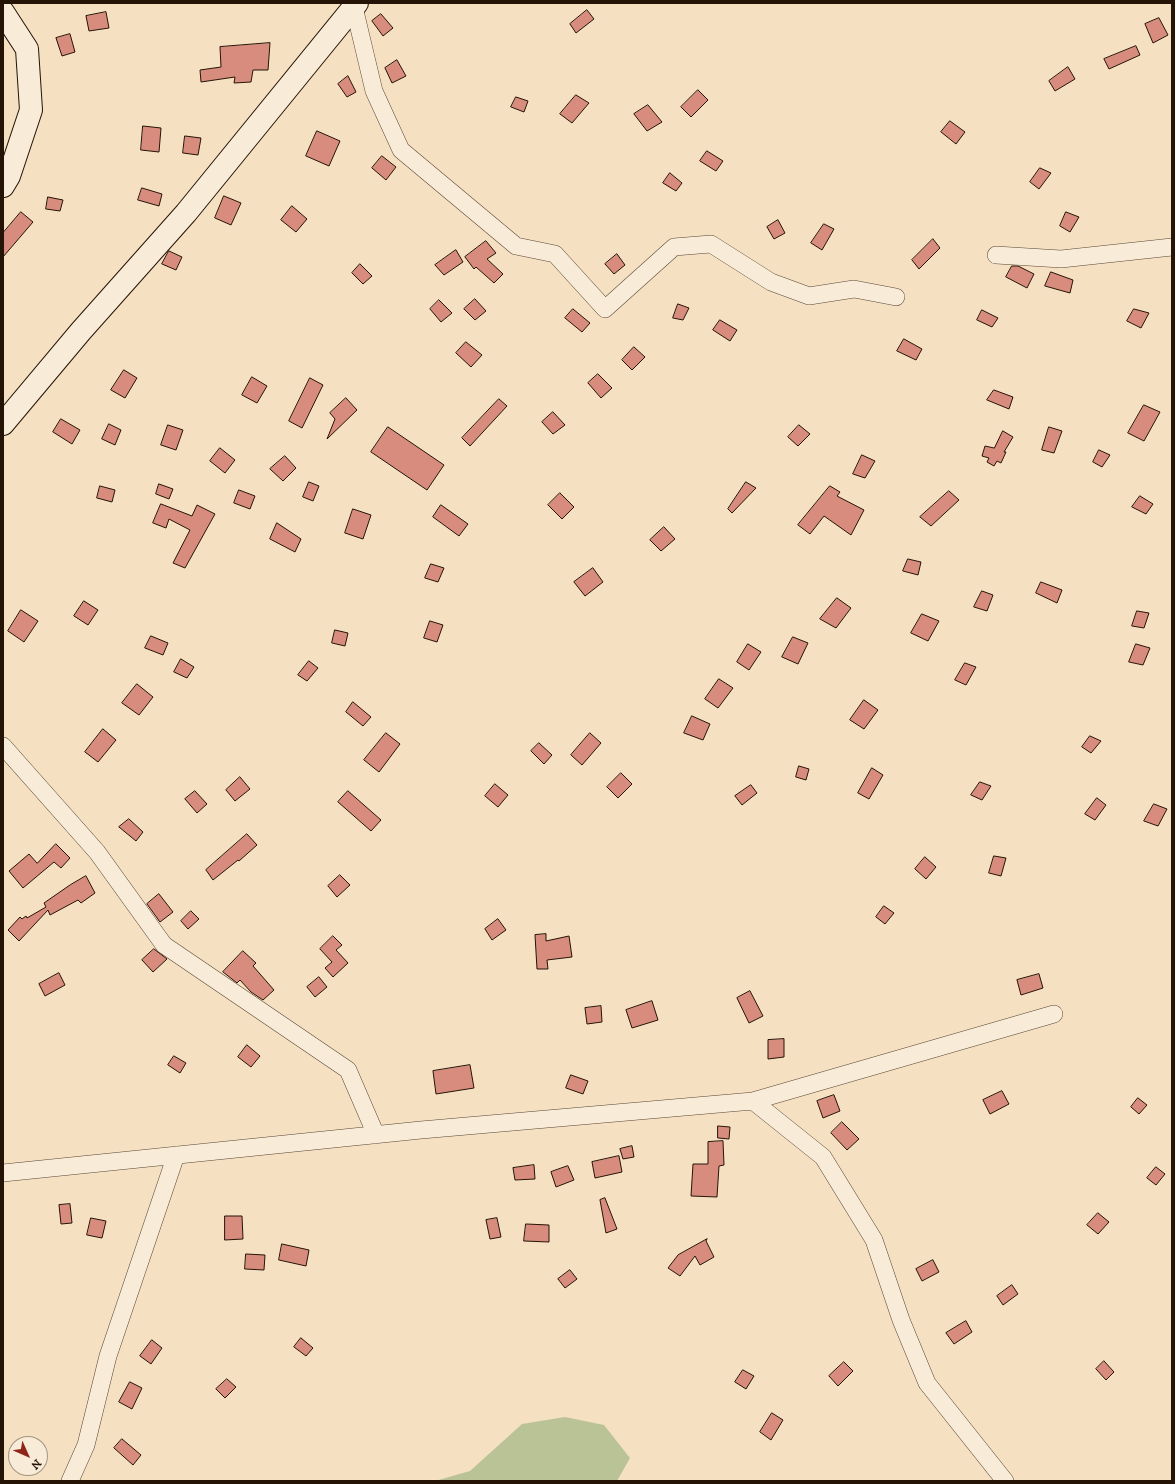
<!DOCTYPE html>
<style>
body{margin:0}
#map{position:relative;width:1175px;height:1484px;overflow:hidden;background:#f5e0c2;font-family:"IM FELL DW Pica",serif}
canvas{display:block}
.frame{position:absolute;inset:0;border:4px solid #251406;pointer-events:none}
.north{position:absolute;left:8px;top:1436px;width:40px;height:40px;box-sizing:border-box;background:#f8ebd7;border:1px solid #a49583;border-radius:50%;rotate:135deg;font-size:11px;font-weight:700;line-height:16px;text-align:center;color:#251406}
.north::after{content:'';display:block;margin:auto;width:14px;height:18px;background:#8f2418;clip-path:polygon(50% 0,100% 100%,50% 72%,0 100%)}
</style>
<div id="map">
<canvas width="1175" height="1484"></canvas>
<div class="frame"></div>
<div class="north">N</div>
</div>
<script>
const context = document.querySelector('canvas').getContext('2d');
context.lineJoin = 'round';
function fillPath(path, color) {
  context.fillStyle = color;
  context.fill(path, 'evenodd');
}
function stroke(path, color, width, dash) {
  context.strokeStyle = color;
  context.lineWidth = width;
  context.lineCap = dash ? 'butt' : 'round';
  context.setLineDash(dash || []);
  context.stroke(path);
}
const green = new Path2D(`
 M565,1417L604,1425L630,1458L617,1481H435L470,1471L522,1424Z`);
const building = new Path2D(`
 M587,10L594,19L576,33L570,24Z
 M106,12L109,28L89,31L86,16Z
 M381,14L393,28L383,36L372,21Z
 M1159,18L1168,35L1153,43L1145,24Z
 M70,34L75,52L62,56L56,38Z
 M270,43L268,70H253L251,82L234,83L235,77L201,82L200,70L221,67L220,47Z
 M1136,46L1140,55L1109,69L1104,59Z
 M397,60L406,76L392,83L385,68Z
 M1068,67L1075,79L1055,91L1049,81Z
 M348,76L356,92L347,97L338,84Z
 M698,90L708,100L691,117L681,107Z
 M576,95L589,103L572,123L560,114Z
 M516,97L528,101L524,112L511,107Z
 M648,105L662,122L647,131L634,114Z
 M950,121L965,132L956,144L941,132Z
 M143,126L161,128L159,152L141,150Z
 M317,131L340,141L329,166L306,156Z
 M185,136L201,138L198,155L183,153Z
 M707,151L723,161L716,171L700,161Z
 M382,156L396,167L386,180L372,168Z
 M1040,168L1051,173L1039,189L1030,182Z
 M670,173L682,183L676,191L663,183Z
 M142,188L162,194L159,206L138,200Z
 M224,196L241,203L231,225L215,218Z
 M48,197L63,200L60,211L46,209Z
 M292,206L307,219L296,232L281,220Z
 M21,212L33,222L3,257V233Z
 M1066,212L1079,217L1070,232L1060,226Z
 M778,220L785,233L774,239L767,227Z
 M824,224L834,229L822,250L811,243Z
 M933,239L940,248L919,269L912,260Z
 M486,241L496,253L487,259L503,274L494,283L476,267L474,269L465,257Z
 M456,250L463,262L444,275L435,265Z
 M169,251L182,257L176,270L162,264Z
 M617,254L625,265L614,274L605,264Z
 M360,264L372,276L363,284L352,273Z
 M1012,266H1018L1034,274L1027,288L1006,277Z
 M1051,272L1073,280L1070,293L1045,286Z
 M475,299L486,311L475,320L464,309Z
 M439,300L452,313L441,322L430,309Z
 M678,304L689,308L683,320L673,318Z
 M573,309L590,323L582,332L565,318Z
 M1134,309L1149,313L1141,328L1127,321Z
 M982,310L998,318L992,327L977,320Z
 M720,320L737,330L730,341L713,330Z
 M904,339L922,349L916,360L897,351Z
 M466,342L482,355L471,367L456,353Z
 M634,347L645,357L632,370L622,360Z
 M124,370L137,378L125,398L111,390Z
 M598,374L612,388L601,398L588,383Z
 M252,377L267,386L257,403L242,395Z
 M310,378L323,385L302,428L289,421Z
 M994,390L1013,397L1009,409L987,400Z
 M346,398L357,410L327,439L335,419L330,413Z
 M499,399L507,406L470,446L462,438Z
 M1144,405L1160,412L1144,441L1128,433Z
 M553,412L565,425L553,434L542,422Z
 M61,419L80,430L72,444L53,432Z
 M109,424L121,430L115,445L102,439Z
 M168,425L183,430L176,450L161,445Z
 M799,425L810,434L798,446L788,437Z
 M388,427L444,465L427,490L371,452Z
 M1049,427L1062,431L1054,453L1042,450Z
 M1003,431L1013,437L1004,452H1006L1001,463L997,461L994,466L987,462L989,458L982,456L985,446L994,448Z
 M220,448L235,460L225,473L210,461Z
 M1099,450L1110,455L1102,467L1093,462Z
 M862,455L875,461L865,478L853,474Z
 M285,456L296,468L283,481L270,469Z
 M309,482L319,486L313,501L303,497Z
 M746,482L756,488L732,513L728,509Z
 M159,484L173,489L169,499L156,494Z
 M100,486L115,490L112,502L97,498Z
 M830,486L840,492L837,496L864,510L851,535L824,516L810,534L798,525Z
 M239,490L255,496L250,509L234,503Z
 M949,491L959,500L931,526L920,517Z
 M560,493L574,507L562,519L548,505Z
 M1140,496L1153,504L1146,514L1132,507Z
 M161,504L192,516L197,505L215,514L185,568L173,563L190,530L169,519L166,528L153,523Z
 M441,505L468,524L459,536L433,517Z
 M353,509L371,515L363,539L345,533Z
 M277,523L301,539L295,552L270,539Z
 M664,527L675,539L661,551L650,540Z
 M908,559L921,562L918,575L903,571Z
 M431,564L444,568L438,582L425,578Z
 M593,568L603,582L585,596L574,582Z
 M1041,582L1062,590L1057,603L1036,593Z
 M982,591L993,595L987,611L974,607Z
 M837,598L851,608L836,628L820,619Z
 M84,601L98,610L88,625L74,616Z
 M21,610L38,621L24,642L8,631Z
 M1137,611L1149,613L1144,628L1132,626Z
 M922,614L939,621L928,641L911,633Z
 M430,621L443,625L437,642L424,638Z
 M335,630L348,633L345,646L332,643Z
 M151,636L168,643L163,655L145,648Z
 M793,637L808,643L798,664L782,657Z
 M748,644L761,652L749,670L737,662Z
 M1136,644L1150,648L1143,665L1129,662Z
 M181,659L194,667L187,678L174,672Z
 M309,661L318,668L307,681L298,675Z
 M965,663L976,667L966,685L955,680Z
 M719,679L733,688L718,708L705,699Z
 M137,684L153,697L139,715L122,703Z
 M864,700L878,710L864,729L850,720Z
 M353,702L371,717L363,726L346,712Z
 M692,716L710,724L703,740L684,733Z
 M103,729L116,740L98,762L85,752Z
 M386,733L400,744L379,772L364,760Z
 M590,733L601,743L582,765L571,755Z
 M1090,736L1101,741L1091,753L1082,747Z
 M539,743L552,755L544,764L531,751Z
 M799,766L809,769L806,780L796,777Z
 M872,768L883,775L869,799L858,793Z
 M621,773L632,784L618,798L607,787Z
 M240,777L250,789L235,801L226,790Z
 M980,782L991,786L982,800L971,795Z
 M495,784L508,795L498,807L485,796Z
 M751,785L757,793L742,805L735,796Z
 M195,791L207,804L197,813L185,799Z
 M348,791L381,820L371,831L338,802Z
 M1097,798L1106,805L1095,820L1085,814Z
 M1154,804L1167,809L1158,826L1144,821Z
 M129,819L143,832L136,841L119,827Z
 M247,834L257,845L239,861L238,860L213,880L206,870Z
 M56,844L70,858L61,868L54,862L23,888L9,871L29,854L37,863Z
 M994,856L1006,858L1001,876L989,873Z
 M925,857L936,867L926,879L915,869Z
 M340,875L350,885L337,897L328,886Z
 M86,876L95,893L81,903L78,900L50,915L48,910L19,941L8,930L20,917L22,919L26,916L27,918L46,907L44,903L70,885Z
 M159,894L173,912L160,922L147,904Z
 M884,906L894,913L885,924L876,917Z
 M191,911L199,919L188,929L181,921Z
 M498,919L506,930L492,940L485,929Z
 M546,934V941L569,936L572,957L547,960L548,969H537L535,935Z
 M333,936L342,945L336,950L348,963L333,977L325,968L332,962L320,949Z
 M154,949L167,959L153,972L142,960Z
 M243,951L256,963L253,966L274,990L263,1000L251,992L240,980L237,983L223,972Z
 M59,973L65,985L45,996L39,984Z
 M1039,974L1043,988L1021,995L1017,980Z
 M319,977L327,987L315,997L307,987Z
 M750,991L763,1016L749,1023L737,998Z
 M652,1001L658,1020L632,1028L626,1010Z
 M601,1006L602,1022L587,1024L585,1008Z
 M784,1039V1057L768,1059V1040Z
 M247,1045L260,1056L251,1067L238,1057Z
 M174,1056L186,1063L180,1073L168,1065Z
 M470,1065L474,1088L436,1094L433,1071Z
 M571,1075L588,1081L583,1094L566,1088Z
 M1002,1091L1009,1104L990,1114L983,1100Z
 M834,1095L840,1111L823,1118L817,1101Z
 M1138,1098L1147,1105L1139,1114L1131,1107Z
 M842,1122L859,1139L847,1150L831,1133Z
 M718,1126L730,1127L729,1139L718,1138Z
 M723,1141L724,1165L719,1166L717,1197L691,1196L693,1164H708V1142Z
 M632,1146L634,1157L623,1159L620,1149Z
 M619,1156L622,1172L595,1178L592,1162Z
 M534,1165L535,1179L515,1180L513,1168Z
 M568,1166L574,1180L556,1187L551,1172Z
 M1156,1167L1165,1174L1156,1185L1147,1178Z
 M605,1198L617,1229L606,1233L600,1200Z
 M70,1204L72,1223L61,1224L59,1205Z
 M1098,1213L1109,1222L1098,1234L1087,1225Z
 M225,1216H242L243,1239L225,1240Z
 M91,1218L106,1221L102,1238L87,1235Z
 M497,1218L501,1237L490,1239L486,1220Z
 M526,1224L549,1225V1242L524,1241Z
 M707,1239L706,1241L714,1257L700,1265L695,1256L680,1276L668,1268L678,1255Z
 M282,1244L309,1250L306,1266L279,1260Z
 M246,1254L265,1255L264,1270L245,1269Z
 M933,1260L939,1272L922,1281L916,1269Z
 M570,1270L577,1279L565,1288L558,1279Z
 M1012,1285L1018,1294L1003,1305L997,1296Z
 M966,1321L972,1332L954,1344L946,1333Z
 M301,1338L313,1348L306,1356L294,1347Z
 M152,1340L162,1348L151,1364L140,1356Z
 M1104,1361L1114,1372L1106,1380L1096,1369Z
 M844,1362L853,1371L838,1386L829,1376Z
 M743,1370L754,1376L746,1389L735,1382Z
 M227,1379L236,1387L225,1398L216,1389Z
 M130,1382L142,1388L132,1409L119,1402Z
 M772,1413L783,1420L771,1440L760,1432Z
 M122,1439L141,1455L133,1465L114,1448Z`);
const street = new Path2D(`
 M354,7L374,91L401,150L516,246L555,254L605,309L674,247L711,244L771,282L809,296L854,289L896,297
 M996,255L1061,259L1172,247
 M3,746L97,852L164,945L348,1070L376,1135
 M753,1101L823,1157L874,1240L901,1320L927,1383L1005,1481
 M3,1173L421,1130L753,1101L1054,1014
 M70,1481L86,1445L108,1356L176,1155`);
const secondary = new Path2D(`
 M3,12L27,49L31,110L9,176L3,186
 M3,424L81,331L186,213L357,3`);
fillPath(green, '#bac395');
fillPath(building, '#d78c7d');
stroke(building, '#251406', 1);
stroke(street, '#594735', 18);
stroke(secondary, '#251406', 24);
stroke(street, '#f8ebd7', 17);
stroke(secondary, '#f8ebd7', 22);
</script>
